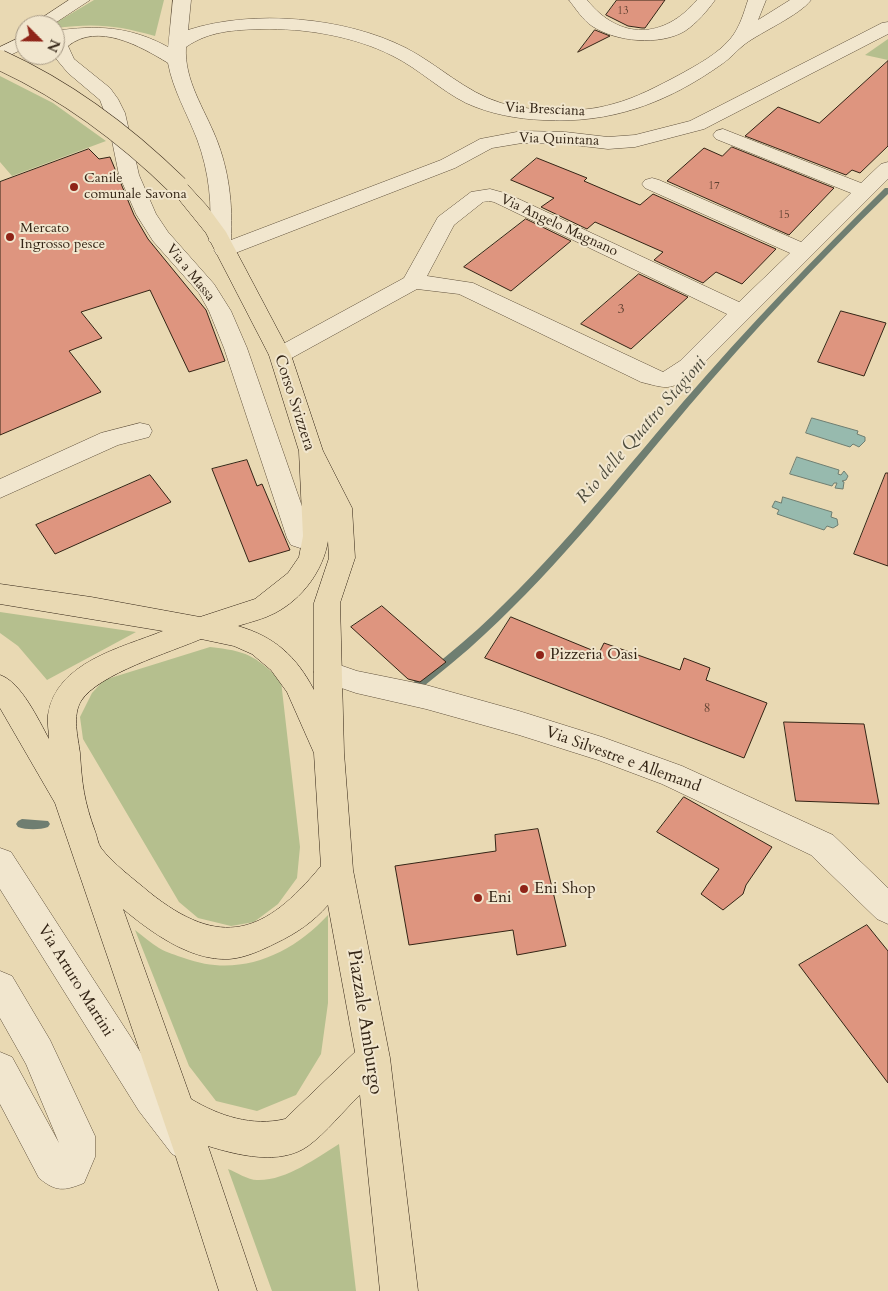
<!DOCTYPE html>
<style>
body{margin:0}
#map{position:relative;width:888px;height:1291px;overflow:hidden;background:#e9d9b3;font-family:Cardo,serif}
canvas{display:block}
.north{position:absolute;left:15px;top:15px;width:50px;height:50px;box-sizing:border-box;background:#f1e6ce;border:1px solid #a59884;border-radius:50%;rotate:113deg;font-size:14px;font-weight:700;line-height:20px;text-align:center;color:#332415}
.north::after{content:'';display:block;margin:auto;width:18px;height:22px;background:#8f2418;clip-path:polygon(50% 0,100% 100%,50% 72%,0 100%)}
</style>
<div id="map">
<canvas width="888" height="1291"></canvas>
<div class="north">N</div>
</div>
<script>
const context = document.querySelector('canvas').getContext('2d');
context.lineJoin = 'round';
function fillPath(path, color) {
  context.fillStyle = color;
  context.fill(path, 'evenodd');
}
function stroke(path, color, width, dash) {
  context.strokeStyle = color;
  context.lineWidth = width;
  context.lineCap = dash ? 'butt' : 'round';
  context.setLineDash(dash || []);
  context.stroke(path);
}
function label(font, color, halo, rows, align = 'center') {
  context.font = font + ' Cardo,serif';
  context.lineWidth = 4;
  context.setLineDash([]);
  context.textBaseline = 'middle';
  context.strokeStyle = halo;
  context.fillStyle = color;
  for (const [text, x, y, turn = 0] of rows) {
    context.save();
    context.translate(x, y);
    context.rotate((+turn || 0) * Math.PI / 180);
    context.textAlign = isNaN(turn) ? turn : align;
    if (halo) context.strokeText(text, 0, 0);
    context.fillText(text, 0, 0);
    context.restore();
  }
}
const green = new Path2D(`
 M94,0H164L155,36C117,25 95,23 55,28V25H52Z
 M888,39V60L865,55Z
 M0,76L53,103L106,141L12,176L0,162Z
 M0,612L136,632L47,680L18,646L0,633Z
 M210,647C246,651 255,655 281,681L300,847L297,878L278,904L254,922L231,926L198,918L179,902L83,739L80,717L92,693L104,680Z
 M328,915V1003L321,1054L296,1095L257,1111L216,1101L189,1066L135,930C143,936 151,943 159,948C167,953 176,955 184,958C238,978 290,956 328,915Z
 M339,1144L356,1291H272L228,1169C236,1172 248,1180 257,1180C286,1181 316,1158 339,1144Z`);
const water = new Path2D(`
 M812,418L858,431L857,434L865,437V441L859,447L853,444L850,447L806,433Z
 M797,457L839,470L838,474L841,475L844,471L848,476L846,480L842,481L844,482L843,489L835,488L837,483H834L832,486L790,474Z
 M783,497L832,512L831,517L837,519L838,525L833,528L827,526L824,530L777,514L779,510L772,507L775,501L781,503Z`);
const stream = new Path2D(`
 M885,188H888V194C818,262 752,332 689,406C623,484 560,565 485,634C464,654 441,672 419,690H411L410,687L411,684C434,666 457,648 478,629C553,560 617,479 683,402C747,328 815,257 885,188Z
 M22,819L48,821L50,824L48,827C40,830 26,830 18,827L16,824L18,821Z`);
const building = new Path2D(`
 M617,0H665L645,28H642L628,26L606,15Z
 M595,30L610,36L578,52Z
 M888,61V146L860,173L852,170L846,175L745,136L778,107L819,123Z
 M732,147L834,188L789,235L667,181L704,148L722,156Z
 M89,149L99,159L110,157L134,215L148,239L206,310L225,361L189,372L150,290L81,312L102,338L69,351L101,392L0,435V182Z
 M537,158L587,178L584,181L640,205L653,194L776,249L742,284L716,272L703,283L654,260L663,252L595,222L587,229L541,207L554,198L511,180Z
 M526,219L571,241L511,291L464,267Z
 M639,274L688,297L631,349L581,324Z
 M841,311L886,323L864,376L818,362Z
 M247,460L257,486L262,484L290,550L249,562L212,469Z
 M886,473H888V566L854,554Z
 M150,475L171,502L55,554L36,525Z
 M382,606L446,662L420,682L408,679L351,627Z
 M511,617L599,653L604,643L680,670L684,658L710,668L706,680L767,703L744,758L485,658Z
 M784,722L864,724L879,804L796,801Z
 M684,797L772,847L746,885L743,894L723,910L701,894L719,869L657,832Z
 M538,829L566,946L517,955L513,930L409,945L395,866L496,851L495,835Z
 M867,925L888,951V1083L799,965Z`);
const minor = new Path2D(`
 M69,0H90L52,25H31Z
 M173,0H191L188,30C253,9 345,17 406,48C439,65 465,92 501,103C535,112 579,114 613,104C636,98 658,86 679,75C697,65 718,54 731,38C740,27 744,12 748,0H766L758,20L790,0H811C800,15 761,32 745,44C737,50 731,58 722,64C667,103 611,124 543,120C517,119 490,114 466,103C440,90 419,69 393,56C354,36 304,28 261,29C234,30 209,31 186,47C184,80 204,108 216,138C229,170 233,205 231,240L441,160L480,139L522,131L565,132L608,137L635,135L690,121L882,23L888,22V34L704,129L635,147L608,149L565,144L522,143L492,148L455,168L225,257L217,255L214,250L217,247L209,241C213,206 209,171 197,139C187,113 173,90 168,63C140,46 98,22 68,46L74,59L110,88L118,99L125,113L139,175L156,214L168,232L214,284L231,311L247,348L313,538L309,545L300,548L291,545L287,538L224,348L209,311L199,293L153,241L136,214L119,175L108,121L100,100L68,73L53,55L55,31C96,25 130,26 168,47Z
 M569,0H587C620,41 664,39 697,0H715C707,11 697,23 685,31C660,46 616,42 592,26C583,20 576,9 569,0Z
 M25,35V48L0,60V47Z
 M723,129L861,183L881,164L888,162V179L696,371C670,390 672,390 641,382L459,294L417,289L288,360L280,363L272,360L269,355L272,350L404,278L438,217L471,192L490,189L508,194L739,302L790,253L645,188L642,184L645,180L652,178L659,180L801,242L851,193L716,139L713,135L716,131ZM489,201L494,202L727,314L680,361L663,372L473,283L427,276L454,225L483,202Z
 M140,423L149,425L152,431L149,437L118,445L0,498V479L101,433Z
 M328,661L357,671L426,685L519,711L602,737L682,766L833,835L888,888V924L877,919L811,855L662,784L598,760L519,735L426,709L356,693L318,680L314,672L318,664Z
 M0,848L11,852L163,1087L196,1130L202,1142L196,1154L184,1160L172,1154L139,1111L0,889Z
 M0,971L12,976L50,1040L95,1136V1157L84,1183C64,1191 56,1192 39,1178L0,1104V1052L12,1057L59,1143L26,1064L0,1018Z`);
const major = new Path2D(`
 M178,180L185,182L207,206L226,232L291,355L323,451L352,508L355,558L340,603L344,753L353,870L390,1058L418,1291H380L360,1095C343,1111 327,1132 308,1146C280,1166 237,1155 208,1146L257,1291H219L175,1154L55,803L0,708V675C21,682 38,719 49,739C49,731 47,723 48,715C56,662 121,648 163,631L0,604V584L91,597L200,617L255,599L288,573L299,557L303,536L299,451L269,355L206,233L168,186L171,182ZM328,541L329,558L314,603V690C296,656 275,637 238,626C250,622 264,619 275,613C302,599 323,571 328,541ZM201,639L234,646L252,654L271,670L287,692L314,753L321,866C265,934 221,950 149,892C135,880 112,863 101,848C98,844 97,836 95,831C84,801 82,784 80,753C78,737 72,716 81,701C98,674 171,652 201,639ZM328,905L355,1052L285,1119C253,1127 219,1116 191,1099L123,909C151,932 190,961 229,959C245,958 262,950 276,943C297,933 313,922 328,905Z`);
const majorBridge = new Path2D(`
 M0,60C68,91 125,134 178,186`);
const markers = [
 [74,187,5,"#8f2418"],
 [10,237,5,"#8f2418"],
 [540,655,5,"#8f2418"],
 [524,889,5,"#8f2418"],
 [478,898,5,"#8f2418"]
];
const farNumbernames = [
 ["13",623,11],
 ["17",714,186],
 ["15",784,215]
];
const farStreetnames = [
 ["Via Bresciana",545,110,3],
 ["Via Quintana",559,140,2],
 ["Via Angelo Magnano",559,226,25],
 ["Via a Massa",190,273,51]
];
const farPoinames = [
 ["Canile",84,179],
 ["comunale Savona",84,195],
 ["Mercato",20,229],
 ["Ingrosso pesce",20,245]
];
const numberNames = [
 ["3",621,310],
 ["8",707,709]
];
const streetNames = [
 ["Corso Svizzera",294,403,72],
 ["Via Silvestre e Allemand",623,760,20],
 ["Via Arturo Martini",75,981,58]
];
const poiNames = [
 ["Pizzeria Oasi",550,655],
 ["Eni Shop",534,889],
 ["Eni",488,898]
];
const waterNames = [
 ["Rio delle Quattro Stagioni",642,431,-49]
];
const nearStreetnames = [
 ["Piazzale Amburgo",364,1022,81]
];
fillPath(green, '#b5bf8e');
fillPath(water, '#97baae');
stroke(water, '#6f7e71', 1);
fillPath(stream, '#6f7e71');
fillPath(building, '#de957f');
stroke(building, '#332415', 1);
stroke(minor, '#60513c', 1);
stroke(major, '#332415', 1);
fillPath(minor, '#f1e6ce');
fillPath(major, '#e9d9b3');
stroke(majorBridge, '#332415', 21, []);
stroke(majorBridge, '#e9d9b3', 20);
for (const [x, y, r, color] of markers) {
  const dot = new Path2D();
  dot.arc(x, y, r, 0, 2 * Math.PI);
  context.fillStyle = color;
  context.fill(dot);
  stroke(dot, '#f1e6ce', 2);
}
label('11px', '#5e4030', null, farNumbernames);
label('14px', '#332415', '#f1e6ce', farStreetnames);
label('14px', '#332415', '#f1e6ce', farPoinames, 'left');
label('14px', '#5e4030', null, numberNames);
label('16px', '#332415', '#f1e6ce', streetNames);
label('16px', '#332415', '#f1e6ce', poiNames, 'left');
label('italic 18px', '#4c4a3b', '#f1e6ce', waterNames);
label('19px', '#332415', '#f1e6ce', nearStreetnames);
</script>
